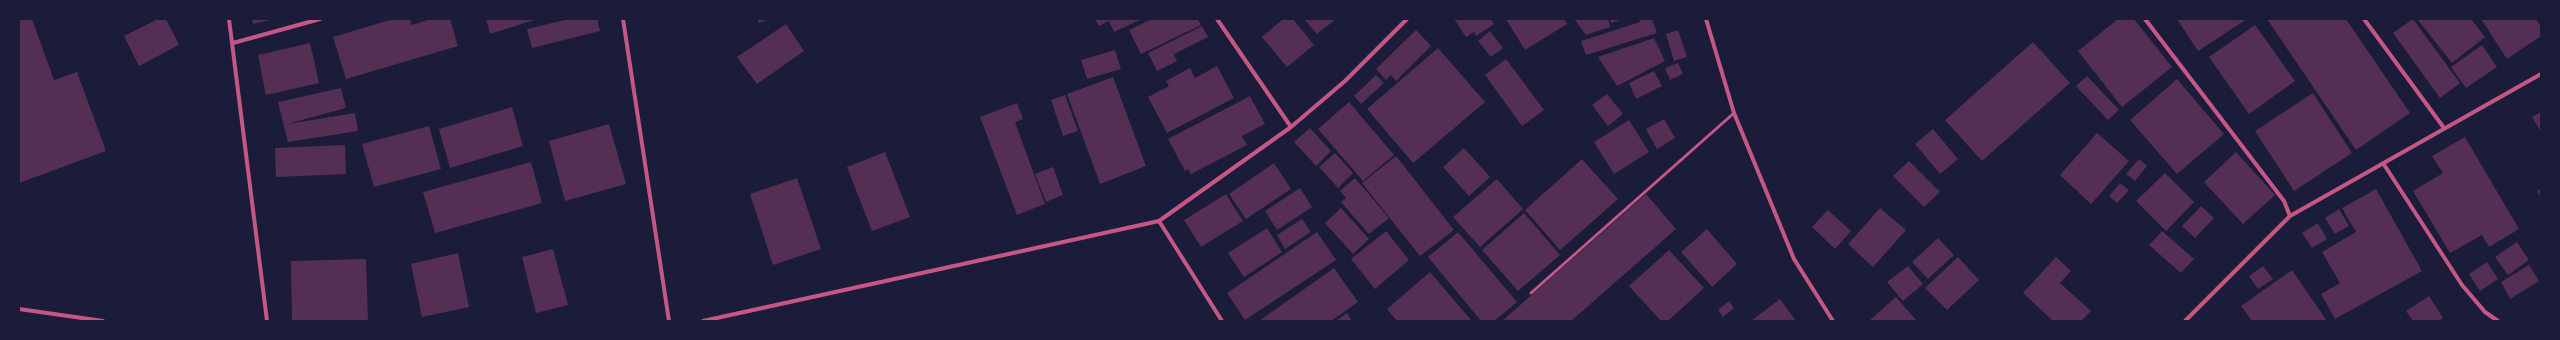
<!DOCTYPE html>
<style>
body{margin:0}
#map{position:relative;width:2560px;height:340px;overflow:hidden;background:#1b1b3a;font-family:Rubik,sans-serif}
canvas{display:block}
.frame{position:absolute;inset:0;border:20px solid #1b1b3a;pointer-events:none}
</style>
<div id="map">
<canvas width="2560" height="340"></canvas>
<div class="frame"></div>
</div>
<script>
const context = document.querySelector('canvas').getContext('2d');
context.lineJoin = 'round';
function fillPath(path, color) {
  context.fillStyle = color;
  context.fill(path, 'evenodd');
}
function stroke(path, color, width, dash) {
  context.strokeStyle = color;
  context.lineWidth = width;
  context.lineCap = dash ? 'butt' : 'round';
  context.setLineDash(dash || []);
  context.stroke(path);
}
const building = new Path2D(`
 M19,19H32L54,80L77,72L106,151L19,183Z
 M158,19H166L179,45L139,66L124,36Z
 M252,19H270V20L253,24Z
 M393,19H410L412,25L431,19H450L458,46L346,79L333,37Z
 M486,19H537L490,34Z
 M569,19H597L600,31L532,48L527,29Z
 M757,19H769L759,23Z
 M1095,19H1142L1114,32L1109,21L1099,26Z
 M1152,19H1198L1201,25L1141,54L1129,30Z
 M1283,19H1293L1314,45L1287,67L1262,37Z
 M1304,19H1336L1317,34Z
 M1454,19H1491L1494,24L1476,36L1474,32L1466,37Z
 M1506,19H1564L1567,24L1525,50Z
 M1574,19H1608L1610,27L1586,35Z
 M1610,19H1623L1611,23Z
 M1639,19H1652L1657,33L1586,55L1581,41L1640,22Z
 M2118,19H2134L2172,67L2122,107L2078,51Z
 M2177,19H2247L2198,51Z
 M2267,19H2346L2410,113L2356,150Z
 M2413,19L2460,83L2440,98L2393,33Z
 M2420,19H2471L2485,37L2452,63L2418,20Z
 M2481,19H2536L2541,27V36L2507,59Z
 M786,24L804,51L757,84L737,57Z
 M2255,25L2295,81L2249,114L2209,57Z
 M1202,26L1208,37L1174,54L1169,45L1177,61L1157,71L1148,53Z
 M1416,30L1431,46L1396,81L1391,75L1386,80L1376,69Z
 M1678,30L1687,57L1674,61L1666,34Z
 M1490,31L1503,48L1491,57L1478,41Z
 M1654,38L1665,61L1617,86L1598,57Z
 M2033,42L2070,83L1982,161L1945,120Z
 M310,43L319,83L266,95L258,55Z
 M2482,45L2497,67L2466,88L2451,67Z
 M1438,48L1485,102L1413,163L1367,109Z
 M1115,50L1121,69L1087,79L1081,60Z
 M1506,59L1544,110L1522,126L1485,75Z
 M1678,63L1683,74L1670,80L1665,68Z
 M1217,66L1234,98L1167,133L1148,97L1169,86L1166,81L1190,68L1195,78Z
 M1654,71L1662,86L1636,99L1629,83Z
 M1376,75L1384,83L1361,104L1354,96Z
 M2087,76L2119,110L2108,120L2076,86Z
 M1113,77L1146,166L1100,184L1067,94Z
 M2177,79L2224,134L2177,174L2130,120Z
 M341,88L346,108L287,124L355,113L358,131L288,142L278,102Z
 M2313,93L2352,153L2294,191L2255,131Z
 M1607,94L1623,114L1608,126L1592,105Z
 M1065,95L1078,131L1063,136L1051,100Z
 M1250,96L1265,124L1242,136L1247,145L1191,174L1188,169L1185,171L1168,139Z
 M1349,102L1394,155L1363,181L1318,129Z
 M1017,103L1023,119L1015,122L1045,204L1017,215L980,117Z
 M512,107L523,146L450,168L439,129Z
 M2541,112V132L2532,117Z
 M1664,119L1675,138L1657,149L1646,129Z
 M1629,120L1649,152L1614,174L1594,142Z
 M609,124L626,184L565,201L549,141Z
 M429,126L441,169L374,187L362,144Z
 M1310,128L1331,151L1316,166L1294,142Z
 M1933,129L1958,159L1940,174L1915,144Z
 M2097,133L2129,161L2091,204L2060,175Z
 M2465,137L2519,229L2489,247L2482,235L2450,253L2413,191L2443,173L2432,156Z
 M345,145L346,174L276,177L275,148Z
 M1464,148L1490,177L1469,196L1443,167Z
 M885,152L910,217L872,231L847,167Z
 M2236,152L2275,195L2243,224L2204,182Z
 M1335,153L1353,173L1338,188L1319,167Z
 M1396,156L1454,230L1420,256L1362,183Z
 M1582,159L1618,199L1560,250L1525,210Z
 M2139,159L2147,166L2135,181L2126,174Z
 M1909,161L1940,192L1924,207L1893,176Z
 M531,162L542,203L435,233L423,192Z
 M1274,163L1291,189L1246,219L1229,194Z
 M1053,167L1063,195L1046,202L1035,174Z
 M2165,173L2194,202L2166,231L2136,201Z
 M797,178L821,249L773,265L750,194Z
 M1355,178L1389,218L1369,234L1341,202L1346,198L1340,191Z
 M1497,179L1523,209L1480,247L1453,217Z
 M2120,183L2129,190L2117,203L2109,196Z
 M1300,188L1312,207L1277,230L1265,211Z
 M2541,188V198L2537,191Z
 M2376,189L2422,271L2335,319L2321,294L2340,283L2322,252L2356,232L2342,208Z
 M1226,194L1243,221L1201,247L1184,220Z
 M1646,194L1676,229L1571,321H1502Z
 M2201,206L2214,218L2195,238L2182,226Z
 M1341,208L1369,239L1353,254L1325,223Z
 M1880,208L1906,230L1873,267L1848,244Z
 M2339,209L2349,226L2335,234L2325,218Z
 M1828,210L1851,231L1835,249L1812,227Z
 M1524,213L1560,255L1518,291L1482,250Z
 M1302,219L1311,232L1285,249L1277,235Z
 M2318,223L2327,239L2312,248L2302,233Z
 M1267,228L1282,252L1244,277L1228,253Z
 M1707,229L1737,264L1712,287L1681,252Z
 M1386,231L1409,260L1375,289L1351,259Z
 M2162,231L2194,259L2181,273L2149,245Z
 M1317,232L1336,260L1245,320L1227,293Z
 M1458,232L1517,302L1494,321H1481L1428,257Z
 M1938,238L1954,255L1928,279L1912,262Z
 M2517,242L2529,260L2508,275L2495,257Z
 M553,249L568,305L536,313L522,257Z
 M1669,250L1704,288L1668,321H1661L1629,286Z
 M458,253L469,307L422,317L411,264Z
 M1958,257L1979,280L1947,310L1925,288Z
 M2056,257L2071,271L2060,283L2091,311L2081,321H2053L2023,293Z
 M366,259L368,321H292L291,261Z
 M2487,262L2498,279L2480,291L2469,274Z
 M2529,265L2539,281L2510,299L2501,282Z
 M1908,266L1923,284L1903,301L1887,282Z
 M2263,266L2273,279L2258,289L2249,276Z
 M1334,268L1358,302L1331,321H1259Z
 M2292,270L2327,321H2252L2241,306Z
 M1430,272L1472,321H1397L1387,309Z
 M2429,296L2443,318L2439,321H2413L2406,311Z
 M1896,297L1917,321H1869Z
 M1780,299L1796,321H1751Z
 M1729,301L1734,308L1723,317L1718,310Z
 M1347,313L1352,321H1336Z`);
const service = new Path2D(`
 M1531,293L1734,113`);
const minor = new Path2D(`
 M229,19L267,321
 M623,19L669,321
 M1217,19L1291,127
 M1706,19L1734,113L1794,259L1833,321
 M2145,19L2284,201L2290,216
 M2364,19L2444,128
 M233,43L320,19
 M2383,163L2462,285L2485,312L2498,321
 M1159,221L1222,321
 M19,309L103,321
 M703,321L1159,221L1291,127L1345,81L1407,19
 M2185,321L2290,216L2541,74`);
fillPath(building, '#542f53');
stroke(service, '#c65784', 3);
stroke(minor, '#c65784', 4);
</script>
